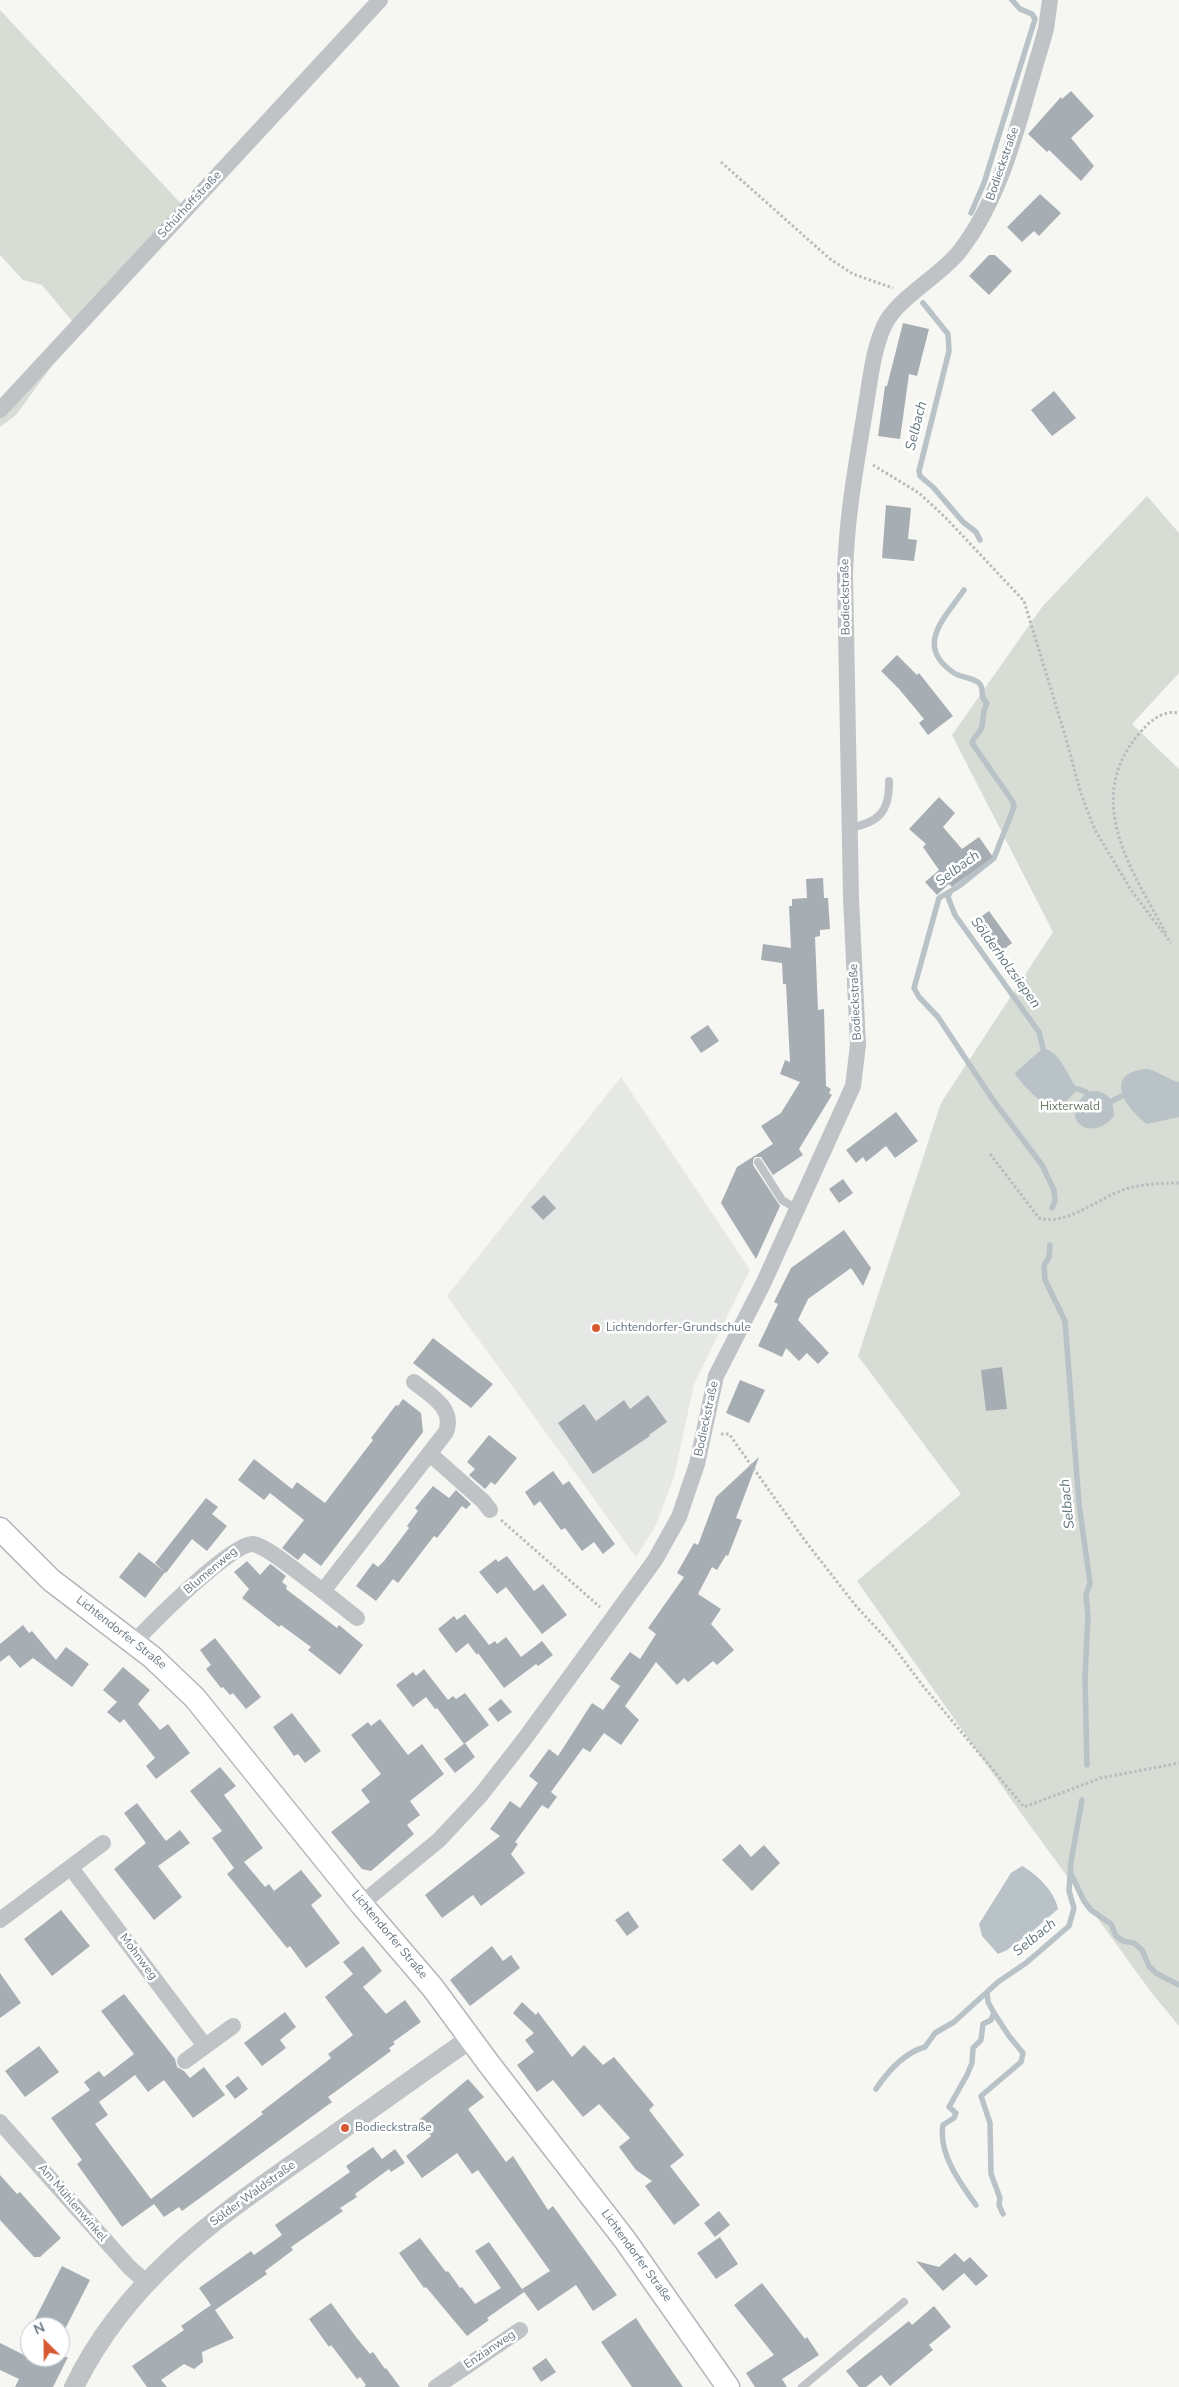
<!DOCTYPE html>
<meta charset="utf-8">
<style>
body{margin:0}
#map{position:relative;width:1179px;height:2387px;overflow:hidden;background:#f6f6f3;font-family:"Nunito Sans",sans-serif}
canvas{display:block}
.north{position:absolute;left:20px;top:2317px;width:50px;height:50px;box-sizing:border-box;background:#fff;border:1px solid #c2c8cd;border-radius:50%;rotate:337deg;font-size:14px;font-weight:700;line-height:20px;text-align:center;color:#677682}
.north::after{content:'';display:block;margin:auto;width:18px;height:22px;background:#d75931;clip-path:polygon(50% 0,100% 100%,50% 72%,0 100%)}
</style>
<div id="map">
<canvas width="1179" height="2387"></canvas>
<div class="north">N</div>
</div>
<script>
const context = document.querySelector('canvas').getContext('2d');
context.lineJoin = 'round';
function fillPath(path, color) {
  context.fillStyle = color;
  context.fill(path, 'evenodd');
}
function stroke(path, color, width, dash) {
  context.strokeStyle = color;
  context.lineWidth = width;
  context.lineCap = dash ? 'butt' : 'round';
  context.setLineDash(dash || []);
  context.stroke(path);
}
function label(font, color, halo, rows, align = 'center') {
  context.font = font + ' "Nunito Sans",sans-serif';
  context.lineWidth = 5;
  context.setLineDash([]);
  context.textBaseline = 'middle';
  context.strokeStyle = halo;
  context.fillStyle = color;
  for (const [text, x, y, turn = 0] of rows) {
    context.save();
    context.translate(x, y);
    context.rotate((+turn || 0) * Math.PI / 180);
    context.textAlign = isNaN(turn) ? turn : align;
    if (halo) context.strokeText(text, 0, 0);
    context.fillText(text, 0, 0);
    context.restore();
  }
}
const built = new Path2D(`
 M621,1077L750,1270L694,1384L674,1477L656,1525L636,1557L447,1296Z`);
const green = new Path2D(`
 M0,10L186,209L77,327L42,285L23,280L0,255Z
 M79,329L16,415L0,427V412Z
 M1147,496L1179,533V673L1132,724L1179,769V2026L1151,1992L1013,1802L857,1581L961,1494L858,1356L941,1103L1053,932L952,735L1042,607Z`);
const water = new Path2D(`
 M1043,1048C1061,1052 1067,1076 1078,1089C1072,1095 1062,1108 1053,1108C1045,1108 1018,1081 1015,1073Z
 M1148,1069C1160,1072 1167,1079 1179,1082V1117L1147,1124C1123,1106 1103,1072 1148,1069Z
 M1096,1091C1111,1094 1113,1101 1114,1116C1096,1139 1067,1127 1077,1105C1079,1100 1084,1097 1086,1092Z
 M1022,1866C1037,1874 1055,1892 1058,1909L1035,1929L1007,1950L998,1954L982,1936L979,1924L1011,1873Z`);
const stream = new Path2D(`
 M971,213L984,183L1035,19L1032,14L1020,9L1012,0
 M923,303L948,334L949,351L919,471L920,476L933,487L963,522L976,532L980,540
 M964,590C944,619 914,646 954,673C962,678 972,677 979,683C984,688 981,693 983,698C984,700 986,701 987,704C981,712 985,719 981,729C978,735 974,736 972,743L1013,802L1014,807L994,858L959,886L939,898L914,988L919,997L938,1017L993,1100L1042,1165L1054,1190L1055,1201L1052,1208
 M950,892L948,897L955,915L1039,1032L1043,1048
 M1078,1089L1086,1092
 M1112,1101L1122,1096
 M1050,1245L1049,1257L1044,1266L1045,1280L1065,1321L1079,1504L1090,1583L1086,1595L1088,1616L1085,1678L1087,1765
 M1071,1874L1084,1901L1091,1910L1111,1924L1116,1936L1123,1941L1134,1943L1142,1950L1149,1966L1156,1973L1179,1985
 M994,2013L1009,2036L1023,2053L1021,2062L981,2096L990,2123L991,2174L1000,2198L999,2205L1003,2214
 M876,2089C888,2071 904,2053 925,2047L935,2033L954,2022L998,1982L1026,1963L1069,1926L1074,1908L1069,1891L1071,1862L1082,1800
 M976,2205C960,2183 938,2153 943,2125L954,2118L956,2113L949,2107L967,2075L972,2063L973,2048L981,2040L983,2024L991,2020L994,2013L988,2002L987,1993`);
const building = new Path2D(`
 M1071,91L1094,116L1071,138L1094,166L1081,181L1049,150L1047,152L1028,134L1061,97L1062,99Z
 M1040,194L1061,213L1039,236L1034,231L1022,242L1007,227Z
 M989,255H995L1012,271L989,295L969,276Z
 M903,323L929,329L917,376L909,374L900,439L878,436L885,386H887Z
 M1054,391L1076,418L1052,436L1031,410Z
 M886,505L911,508L908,539L917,540L914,561L882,558Z
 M897,655L917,675L919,673L953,716L928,735L919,723L924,719L899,689L881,671Z
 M939,797L955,813L943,827L962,849L979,837L993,857L952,887L949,884L937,895L925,882L939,870L923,847L926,844L909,829Z
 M823,878L824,898H828L830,929L820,930V936L815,937L818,1010L824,1009L826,1086L831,1089L829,1093L832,1095L799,1149L803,1155L773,1175L761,1157H755L753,1160V1165L780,1206L756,1259L721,1203L737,1167L773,1144L761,1126L781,1113L800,1082L780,1074L785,1060L790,1062L786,984H783L782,963L761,960L763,944L791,948L789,906H792V899L807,898L806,879Z
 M989,911L1012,943L999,953L975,921Z
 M708,1025L719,1041L701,1053L690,1037Z
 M896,1112L918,1141L895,1158L886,1146L866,1162L863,1157L856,1163L846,1150Z
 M843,1179L853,1193L839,1203L829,1189Z
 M544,1195L556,1208L543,1220L531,1207Z
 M844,1230L871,1268L863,1286L851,1268L808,1299L798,1320L829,1353L818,1364L807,1353L799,1361L786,1348L782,1357L758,1346L778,1304L774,1302L791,1268Z
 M433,1338L493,1384L471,1408L413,1363Z
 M1002,1367L1007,1409L986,1411L981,1370Z
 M740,1380L765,1390L749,1423L726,1413Z
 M648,1395L667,1422L649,1435L650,1436L593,1474L558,1423L584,1404L596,1421L624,1400L630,1409Z
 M403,1399L421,1413L423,1432L321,1566L304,1553L298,1560L282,1548L304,1520L270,1493L264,1500L238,1480L254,1459L292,1489L297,1482L325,1503L373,1440L371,1438L396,1405L398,1406Z
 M489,1435L517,1458L495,1485L491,1482L485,1489L469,1475L475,1469L467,1462Z
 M759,1457L736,1518L742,1520L728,1556L726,1555L717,1570L712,1567L698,1594L721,1609L711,1624L734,1650L717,1665L713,1661L688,1682L684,1678L677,1685L656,1662L625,1706L639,1720L621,1745L604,1733L590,1752L583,1748L551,1792L557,1797L548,1809L542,1805L515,1842L518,1844L511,1854L525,1873L481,1906L473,1895L442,1918L425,1895L500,1836L490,1829L510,1801L520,1808L538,1783L529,1776L549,1749L558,1756L592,1703L603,1710L620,1686L610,1679L630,1652L640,1659L656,1634L648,1628L684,1577L677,1573L694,1543L698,1545L716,1497Z
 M553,1471L563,1485L569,1481L615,1544L603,1554L594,1542L582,1551L565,1528L561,1530L540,1501L534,1506L525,1492Z
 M433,1486L449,1498L456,1490L471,1504L466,1509L462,1506L437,1538L434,1536L398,1583L393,1579L376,1601L356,1586L373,1563L378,1567L384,1561L409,1528L407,1526L418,1511L415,1508Z
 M206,1498L218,1507L212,1514L227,1526L207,1551L192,1539L166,1573L155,1563Z
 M139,1552L165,1572L145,1598L119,1577Z
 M507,1556L534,1591L543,1584L567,1615L542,1634L506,1587L497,1594L479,1572L496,1559L498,1562Z
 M247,1561L260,1575L270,1564L272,1565L286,1576L282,1582L287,1586L286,1589L337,1628L339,1625L363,1645L340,1675L308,1650L311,1647L281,1625L279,1627L242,1598L249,1589L234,1572Z
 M465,1614L489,1645L495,1641L497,1644L506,1637L521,1657L542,1641L553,1655L538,1666L536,1664L504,1688L478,1653L477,1655L468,1643L456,1653L438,1629L454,1616L457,1620Z
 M23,1625L29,1633L32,1631L56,1660L66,1647L89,1664L72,1687L33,1658L20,1668L9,1655L0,1662V1644Z
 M215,1638L261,1697L246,1709L233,1693L230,1695L223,1687L221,1688L206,1669L211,1665L200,1650Z
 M123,1667L150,1690L138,1704L160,1730L168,1724L190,1753L156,1779L146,1766L155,1758L124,1719L120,1723L107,1712L117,1702L103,1690Z
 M424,1669L448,1700L453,1696L456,1699L465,1693L489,1725L464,1744L437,1708L435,1709L426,1697L413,1707L396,1685L413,1672L416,1676Z
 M501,1699L512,1712L498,1722L488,1709Z
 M292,1713L321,1751L305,1763L298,1754L294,1756L273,1727Z
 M380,1719L408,1755L422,1744L444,1774L410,1801L420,1815L407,1825L414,1834L371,1871L362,1869L331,1832L370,1802L361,1790L381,1774L351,1735L368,1722L371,1726Z
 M465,1743L475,1757L455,1773L444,1759Z
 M220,1767L236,1786L224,1795L263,1848L244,1862L265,1887L269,1884L274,1891L301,1870L322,1896L311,1905L340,1943L306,1968L290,1946L287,1948L227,1874L234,1868L212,1838L222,1831L190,1791Z
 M137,1803L166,1841L180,1830L190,1843L158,1866L182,1897L154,1920L114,1869L146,1843L124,1813Z
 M740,1844L751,1857L764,1845L780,1863L752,1891L722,1860Z
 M61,1910L90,1946L52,1976L24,1939Z
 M628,1911L639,1927L627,1936L615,1920Z
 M363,1946L382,1971L363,1987L386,2014L405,2000L421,2022L393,2042L395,2044L389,2048L391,2051L328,2097L332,2102L182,2211L179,2207L164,2217L154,2204L122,2227L77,2164L82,2160L51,2118L90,2090L84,2082L99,2071L104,2077L134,2054L101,2011L124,1994L175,2059L177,2067L184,2071L190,2078L204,2067L225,2095L193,2118L164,2080L148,2092L135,2075L99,2102L108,2115L95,2124L151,2199L263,2114L261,2112L326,2062L331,2058L328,2054L353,2035L325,1997L353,1974L343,1962Z
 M492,1946L503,1961L511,1955L520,1968L470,2006L450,1980Z
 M0,1973L21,2003L0,2018Z
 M522,2002L536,2015L538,2012L572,2057L584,2045L603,2065L614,2057L654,2105L649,2110L684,2155L670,2166L700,2205L674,2225L645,2186L652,2181L636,2170L619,2147L630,2138L599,2104L583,2117L553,2080L537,2092L517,2065L534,2052L525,2040L534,2033L513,2013Z
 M285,2012L296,2027L280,2040L286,2048L262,2066L244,2043Z
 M39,2046L59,2072L25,2097L5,2071Z
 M238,2076L248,2089L235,2099L225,2086Z
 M468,2079L484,2097L468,2109L506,2162L513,2156L548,2210L553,2206L617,2295L593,2311L576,2285L538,2311L522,2289L550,2271L478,2170L472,2174L457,2153L422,2178L406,2156L431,2136L419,2120Z
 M373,2147L382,2159L395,2149L405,2163L391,2172L389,2169L355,2194L357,2197L340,2208L343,2211L291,2247L293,2250L265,2271L267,2274L215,2310L234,2338L202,2352L203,2362L194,2369L184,2364L161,2380L167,2387H147L132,2366L184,2330L181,2326L211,2305L199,2288L251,2251L254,2255L282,2235L275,2225L350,2172L346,2166Z
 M0,2175L17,2194L20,2192L61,2238L40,2257H34L0,2220Z
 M719,2211L730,2225L715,2237L704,2223Z
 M720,2237L738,2264L716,2279L697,2253Z
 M420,2238L446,2272L448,2271L460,2288L462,2287L475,2304L501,2288L475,2251L489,2242L524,2292L487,2318L489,2320L467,2336L426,2287L424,2288L399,2253Z
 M955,2253L964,2262L970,2257L988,2276L976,2286L964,2273L943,2291L916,2261L939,2267Z
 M62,2266L90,2280L63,2333L60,2332V2327H51L35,2319Z
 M762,2283L805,2339L807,2337L819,2355L782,2379L787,2387H755L746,2373L774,2355L734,2305Z
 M331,2303L356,2337L370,2354L373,2352L385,2369L386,2368L400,2387H364L366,2385L360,2377L357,2379L331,2345L329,2347L309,2319Z
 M934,2306L951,2327L929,2345L933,2350L890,2386L881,2375L866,2387H859L846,2371L909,2321L912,2325Z
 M636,2318L643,2329L683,2387H632L601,2342Z
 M0,2343L38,2362L41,2357H68L53,2387H15L19,2379L0,2370Z
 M546,2358L556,2372L541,2382L532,2368Z`);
const path = new Path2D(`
 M721,162L830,259L853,274L893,288
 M873,465L919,493L945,517L1024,601L1065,735L1081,794L1095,830L1131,890L1171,943
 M1166,933C1132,871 1083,801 1138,735C1149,722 1161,710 1179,713
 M990,1154L1039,1218C1067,1227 1102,1195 1129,1188C1145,1184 1162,1183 1179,1183
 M721,1434H729L806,1542L856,1606L893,1646L923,1686L1024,1807L1101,1778L1179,1763
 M501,1520L600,1607`);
const service = new Path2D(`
 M849,828C878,823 890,812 889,781
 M758,1162L782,1200L797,1209
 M802,2387L904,2302`);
const minor = new Path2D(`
 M0,410L380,0
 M430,1454L483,1501L490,1510
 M323,1591L357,1618
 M134,1643C149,1625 234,1541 253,1544C268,1546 308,1581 323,1591L446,1432C455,1408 430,1395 414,1382
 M71,1868L205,2046
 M361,1904L439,1840L480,1796L523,1741L655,1560L679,1517L697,1464L716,1376L763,1284L853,1086L858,1045L851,898L845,576C846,520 856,466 865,411C870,383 872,353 884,326C898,297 938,278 959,252C1004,195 1019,118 1040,50L1046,29L1050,0
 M0,1920L103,1843
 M185,2061L233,2026
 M0,2122L129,2267L146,2282
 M436,2387L520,2330`);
const tertiary = new Path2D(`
 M74,2387C128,2276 218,2217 316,2148C367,2112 418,2075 470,2039`);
const secondary = new Path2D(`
 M0,1529L51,1580L152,1657L195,1698L361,1904L433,1988L489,2064L625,2240L728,2387`);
const markers = [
 [596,1328,5,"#d75931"],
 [345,2128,5,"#d75931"]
];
const streetNames = [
 ["Bodieckstraße",1003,164,-71],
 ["Schürhoffstraße",190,205,-47],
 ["Bodieckstraße",846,597,-91],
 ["Bodieckstraße",856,1002,-93],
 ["Bodieckstraße",707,1419,-78],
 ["Blumenweg",211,1571,-40],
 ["Lichtendorfer Straße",121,1633,38],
 ["Lichtendorfer Straße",389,1935,50],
 ["Mohnweg",138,1957,53],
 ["Sölder Waldstraße",253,2194,-36],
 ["Am Mühlenwinkel",72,2203,49],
 ["Lichtendorfer Straße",636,2256,54],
 ["Enzianweg",490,2350,-34]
];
const parkNames = [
 ["Hixterwald",1070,1107]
];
const poiNames = [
 ["Lichtendorfer-Grundschule",606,1328],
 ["Bodieckstraße",355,2128]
];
const waterNames = [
 ["Selbach",917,426,-76],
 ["Selbach",958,869,-36],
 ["Sölderholzsiepen",1005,963,54],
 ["Selbach",1068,1504,-96],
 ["Selbach",1035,1938,-39]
];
fillPath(built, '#e6e8e6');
fillPath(green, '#d7dcd4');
fillPath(water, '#b8c2c7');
stroke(stream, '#b8c2c7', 5.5);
fillPath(building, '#a7aeb3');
stroke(secondary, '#b2b7bb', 25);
stroke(path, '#b9bcbe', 3, [2.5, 2.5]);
stroke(service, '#bfc3c6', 8);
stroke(minor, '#bfc3c6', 16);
stroke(tertiary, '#bfc3c6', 20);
stroke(secondary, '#fff', 22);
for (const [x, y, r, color] of markers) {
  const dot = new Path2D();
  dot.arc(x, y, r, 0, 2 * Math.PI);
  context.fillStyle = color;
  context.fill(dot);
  stroke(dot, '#fff', 2);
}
label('12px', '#677682', '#fff', streetNames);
label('12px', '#697965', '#fff', parkNames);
label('12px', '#677682', '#fff', poiNames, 'left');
label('italic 14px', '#63777f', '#fff', waterNames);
</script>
